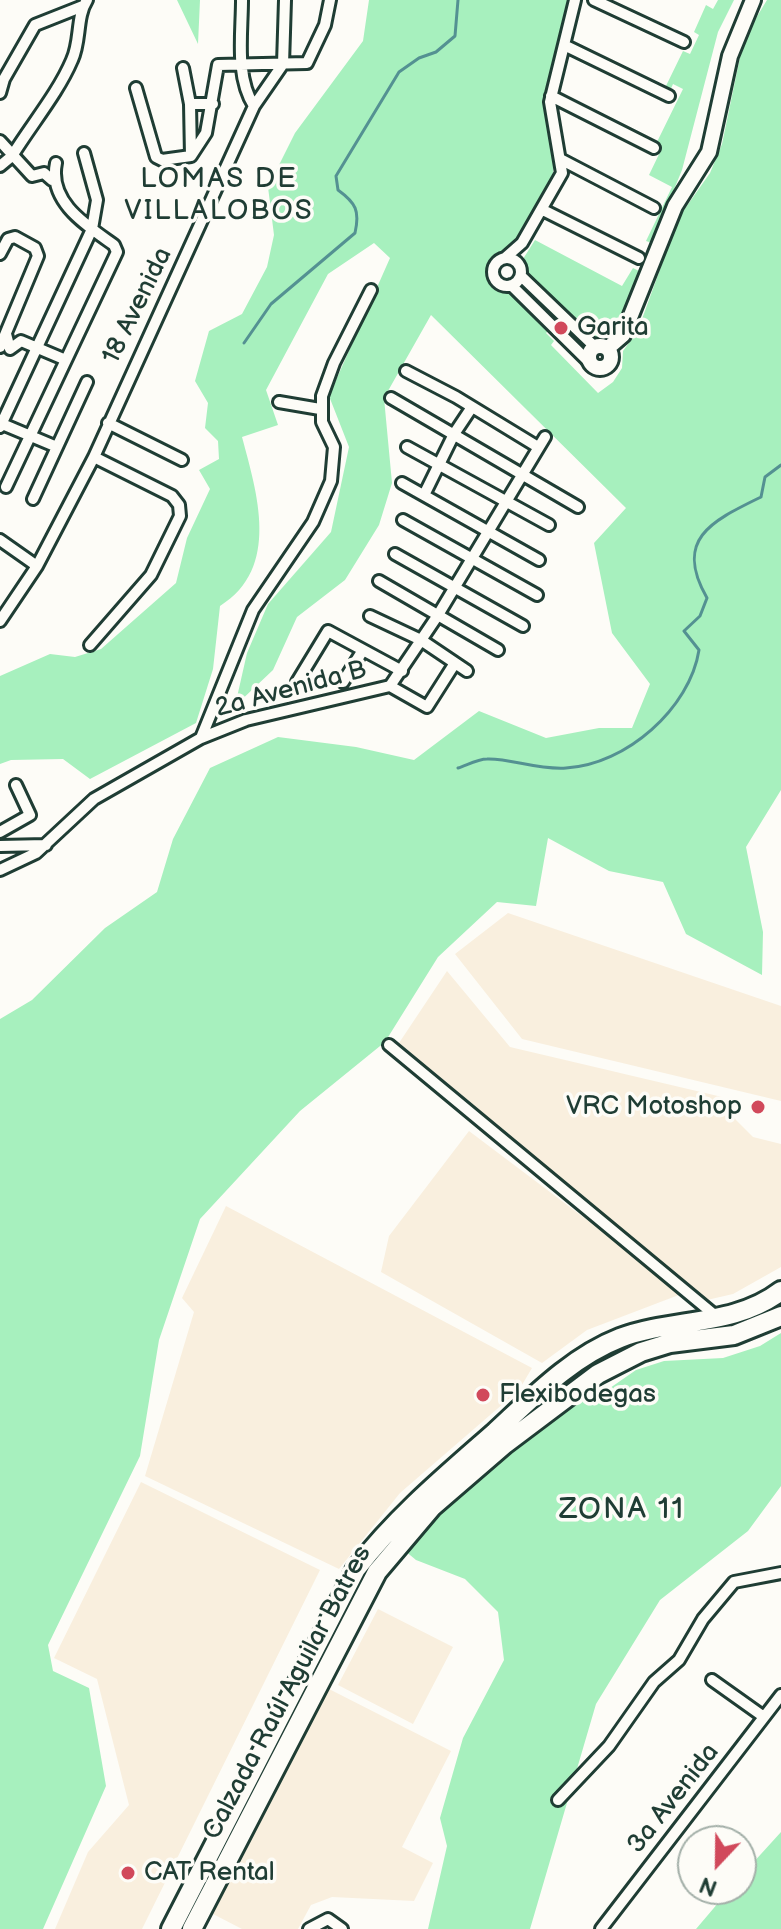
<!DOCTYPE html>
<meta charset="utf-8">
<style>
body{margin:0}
#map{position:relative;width:781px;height:1929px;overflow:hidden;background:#fdfcf7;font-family:"Balsamiq Sans",sans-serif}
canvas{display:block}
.north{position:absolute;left:677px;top:1825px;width:80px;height:80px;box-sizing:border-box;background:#fdfcf7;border:2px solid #a4b0a9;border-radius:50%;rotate:202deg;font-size:22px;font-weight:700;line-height:32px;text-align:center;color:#1f3d34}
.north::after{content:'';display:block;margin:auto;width:28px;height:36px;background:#d1495b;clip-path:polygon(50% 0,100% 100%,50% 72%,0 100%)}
</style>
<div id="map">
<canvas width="781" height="1929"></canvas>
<div class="north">N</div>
</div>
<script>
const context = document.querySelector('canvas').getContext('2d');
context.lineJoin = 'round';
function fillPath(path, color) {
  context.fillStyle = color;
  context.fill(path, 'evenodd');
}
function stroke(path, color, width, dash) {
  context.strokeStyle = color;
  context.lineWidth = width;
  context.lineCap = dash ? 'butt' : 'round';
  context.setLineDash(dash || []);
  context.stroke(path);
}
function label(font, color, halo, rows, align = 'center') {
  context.font = font + ' "Balsamiq Sans",sans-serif';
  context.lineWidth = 7;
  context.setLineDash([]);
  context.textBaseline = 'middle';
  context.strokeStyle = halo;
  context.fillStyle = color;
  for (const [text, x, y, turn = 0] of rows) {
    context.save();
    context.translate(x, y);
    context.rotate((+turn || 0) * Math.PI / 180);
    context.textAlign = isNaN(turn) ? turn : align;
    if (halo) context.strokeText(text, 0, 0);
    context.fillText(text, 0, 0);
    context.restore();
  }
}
const built = new Path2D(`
 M508,913L781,1006V1101L522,1039L455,954Z
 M447,971L510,1047L722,1097L736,1120L753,1137L781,1144V1267L733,1294L707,1300L399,1043Z
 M469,1131L684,1293L587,1330L542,1363L381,1272L389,1236Z
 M226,1206L532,1368L519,1390L400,1493L339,1569L145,1476L194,1312L182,1298Z
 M141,1482L320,1570L142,1929H55L88,1852L129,1805L97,1679L54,1658Z
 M378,1609L453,1647L413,1724L338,1685Z
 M329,1689L451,1751L402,1847L433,1863L414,1901L332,1897L311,1905L298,1929H242L213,1914Z`);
const green = new Path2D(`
 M177,0H200L198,44Z
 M369,0H570L545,99L554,166L552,179L509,253L496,255L488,270L494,285L511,292L549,330L546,333L554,341L551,345L598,393L613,382L622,368L623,351L638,330L679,217L710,173L722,144L744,38L767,0H781V790L746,847L763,932L762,975L686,934L663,882L609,871L548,838L536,906L497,902L438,957L385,1042L300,1111L200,1219L159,1340L140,1456L48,1645L53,1671L89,1688L106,1786L43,1929H0V1019L32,1000L105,928L157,892L173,839L210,768L278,737L356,747L414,760L479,711L546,738L599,728H632L650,684L612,633L594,543L626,508L431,315L384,398L392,483L379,525L345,580L297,617L273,670L235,706L247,653L268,604L331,532L349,447L329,396L390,258L374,243L328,274L266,390L278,425L242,437C257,493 281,568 220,606L213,669L196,723L90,779L63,759L11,760L0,764V676L50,654L75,657L101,649L176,583L187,538L210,489L199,470L219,459L218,441L205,428L208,403L195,381L209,331L242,314L267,267L274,235L268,187L295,133L363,41Z
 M718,0H734L718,32L682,170L652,243L646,241L672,187L649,175L662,148L656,144L683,89L673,84L670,91L665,88L683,51L690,54L699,35L694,32L706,5L713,9Z
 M535,240L622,286L633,268L641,272C632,294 626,336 598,338L587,333L527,273L523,259Z
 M781,1333V1486L748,1531L660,1600L596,1704L530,1929H428L447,1846L440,1818L463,1738L504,1660L498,1612L465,1579L416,1560L404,1550L454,1499L571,1405L610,1388L636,1370L664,1361L723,1358L760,1346Z
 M781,1832V1929H696L730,1889H741V1876Z`);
const stream = new Path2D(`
 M244,343L271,304L355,233C360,211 356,203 338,190L336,176L399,72L419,58L436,52L455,36L458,0
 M458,768C467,765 478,759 487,759C510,758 537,770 566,768C626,765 690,708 699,650L684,631L700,616L707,598C673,539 712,521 761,497L765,477L781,465`);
const street = new Path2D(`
 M242,0C242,34 235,76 254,106
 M594,0L684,42
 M564,45L669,96
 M183,68L190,104L191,156
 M136,88L156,157L162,160L191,156L206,133L218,65L307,63L325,25L330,0
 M0,93L4,79L35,25L83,6
 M551,96L654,148
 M190,104H213
 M0,141L32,176L44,173L52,180
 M562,160L654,208
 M0,166L12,156C31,125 58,93 72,60C81,41 76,17 87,0
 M543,210L639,258
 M0,254L8,239L15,237L35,248L38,256L0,347
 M505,258L522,243L562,173L550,102L575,0
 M493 272a14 14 0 1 1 28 0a14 14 0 1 1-28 0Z
 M521,276L595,347
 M511,285L593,366
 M6,334L10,349L21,341L66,360
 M406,371L456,397L538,447
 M391,398L578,507
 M279,402L320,409
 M0,423L57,447
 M108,423L182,460
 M0,427L92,229L97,200L84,153
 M407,447L549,525
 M402,483L539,560
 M6,487L117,252L114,245C86,225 48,202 56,163
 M425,493L454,434L472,407
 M33,499L87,382
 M403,520L537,595
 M0,540L37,566
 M395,554L523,626
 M379,581L498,650
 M370,616L421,640L467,671
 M0,621L37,566L94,457L254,106L283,64L285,0
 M90,645L151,575L180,516L179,505L172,496L94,457
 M297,682L328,631L402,671
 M343,682L363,650
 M390,686L427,707L455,663
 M201,738L253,610L313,522L331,481L334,447L322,422V396L334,363L371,290
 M0,832L30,815L16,785
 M0,846L46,845
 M0,870L36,853L94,799L201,738L246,720L390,686L438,615L545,437
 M389,1045L717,1317
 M712,1680L764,1717
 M558,1800L609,1746L654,1682L679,1660L703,1619L734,1582L781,1573
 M309,1929L328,1919L342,1929
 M601,1929L781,1695`);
const secondary = new Path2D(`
 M589 357a11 11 0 1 1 22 0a11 11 0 1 1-22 0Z
 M608,348L623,335L675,206L709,152L730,56L753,0`);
const highway = new Path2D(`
 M171,1929L356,1569C396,1517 445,1476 494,1433C532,1398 571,1357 620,1338C673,1318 734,1327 781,1291
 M192,1929L377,1572L432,1507L505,1444L598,1374L641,1352L670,1343L734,1335L781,1316`);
const markers = [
 [561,328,8,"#d1495b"],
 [758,1107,8,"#d1495b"],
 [483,1395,8,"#d1495b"],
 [128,1873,8,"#d1495b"]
];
const streetNames = [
 ["18 Avenida",138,306,-64],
 ["2a Avenida B",291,690,-15],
 ["Calzada Raúl Aguilar Batres",288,1693,-62],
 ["3a Avenida",674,1799,-52]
];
const poiNames = [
 ["Garita",577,328],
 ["VRC Motoshop",742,1107,"right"],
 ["Flexibodegas",499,1395],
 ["CAT Rental",144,1873]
];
const neighbourhoodNames = [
 ["LOMAS DE",219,180],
 ["VILLALOBOS",219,212]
];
const quarterNames = [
 ["ZONA 11",622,1510]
];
fillPath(built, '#f9efde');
fillPath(green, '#a7f0be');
stroke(stream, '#549192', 3);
stroke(street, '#1f3d34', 16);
stroke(secondary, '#1f3d34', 20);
stroke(highway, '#1f3d34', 24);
stroke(street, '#fdfcf7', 10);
stroke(secondary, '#fdfcf7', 14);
stroke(highway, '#fdfcf7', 18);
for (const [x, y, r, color] of markers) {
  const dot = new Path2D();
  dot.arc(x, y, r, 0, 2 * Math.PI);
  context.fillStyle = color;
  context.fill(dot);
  stroke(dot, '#fdfcf7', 3);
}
label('26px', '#1f3d34', '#fdfcf7', streetNames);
label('26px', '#1f3d34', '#fdfcf7', poiNames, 'left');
context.letterSpacing = '2px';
label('28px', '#1f3d34', '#fdfcf7', neighbourhoodNames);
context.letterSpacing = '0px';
context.letterSpacing = '2px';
label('30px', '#1f3d34', '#fdfcf7', quarterNames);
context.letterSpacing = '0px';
</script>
